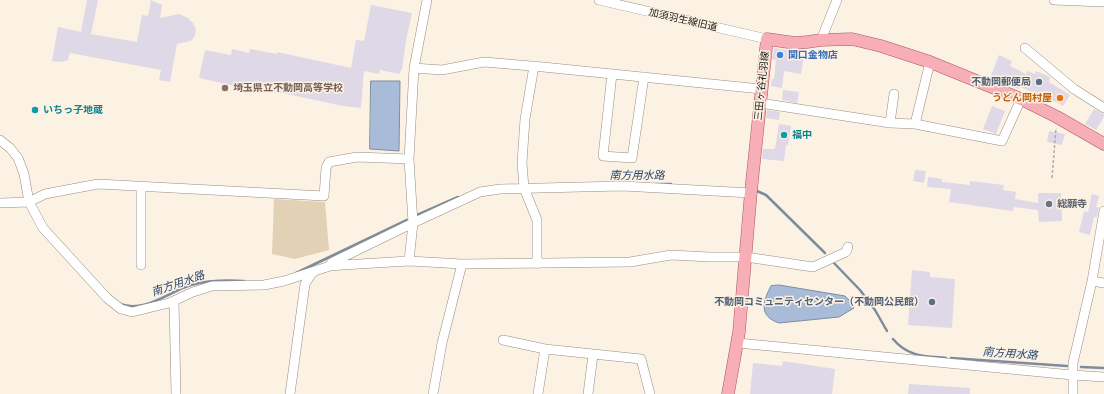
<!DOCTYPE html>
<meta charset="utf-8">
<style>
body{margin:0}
canvas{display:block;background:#fbf2e4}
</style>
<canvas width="1104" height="394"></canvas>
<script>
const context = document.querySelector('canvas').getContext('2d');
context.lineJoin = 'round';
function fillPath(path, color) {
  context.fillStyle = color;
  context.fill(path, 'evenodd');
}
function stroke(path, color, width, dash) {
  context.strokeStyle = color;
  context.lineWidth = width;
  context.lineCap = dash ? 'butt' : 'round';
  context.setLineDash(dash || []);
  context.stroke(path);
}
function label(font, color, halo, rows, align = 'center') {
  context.font = font + ' "PT Sans","Noto Sans JP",sans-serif';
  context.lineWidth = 3;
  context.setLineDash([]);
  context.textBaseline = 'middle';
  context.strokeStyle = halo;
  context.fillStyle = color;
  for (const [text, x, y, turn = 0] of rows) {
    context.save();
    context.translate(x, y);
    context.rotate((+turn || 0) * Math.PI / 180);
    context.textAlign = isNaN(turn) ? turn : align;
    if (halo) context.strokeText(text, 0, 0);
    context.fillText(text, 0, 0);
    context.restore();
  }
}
const green = new Path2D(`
 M274,199L325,202L329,250L295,259L272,254Z`);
const water = new Path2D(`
 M371,81H400L399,151L370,149Z
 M779,285L845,296L850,301L854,308L839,317L779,323C758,316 763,301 771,286Z`);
const stream = new Path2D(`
 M656,184H671
 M757,191L766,195L825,253
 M417,215L458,197
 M833,262L860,290L875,310L887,331
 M296,273L407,220
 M120,304C145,313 168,292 191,285C209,280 226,280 244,281
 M893,339C908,357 925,356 946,358
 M951,358L1067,366
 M1081,367L1104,368`);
const building = new Path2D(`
 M87,0H98L91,34L137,42L142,15L148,16L151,0L162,5L160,18L179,14L188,18L193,23L196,29L195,36L191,41L177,44L170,82L159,80L161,70L70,53L68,60L62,62L52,61L58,27L81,32Z
 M371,5L412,13L406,41L402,69L399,74L380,70L379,74L364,71L361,108L343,106L236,83L235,86L199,78L205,50L231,55L232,49L249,53L250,49L277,54V52L351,68L356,40L364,41Z
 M774,48L788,50L787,54L804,56L801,74L784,71L782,88L771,86L772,79H774L776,60L772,59Z
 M999,55L1012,61L1010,66L1026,74L1027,71L1035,74L1036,71L1050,77L1049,82L1070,95L1063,106L1043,95V96L1020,87L1019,89L1012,86V87L990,78Z
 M783,90L799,92L797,103L782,100Z
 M992,106L1005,111L996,134L983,129Z
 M1094,109L1104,114V117L1096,130L1085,124Z
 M767,110L780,112L779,120L766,118Z
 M779,124L791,126L788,145H786L784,161L762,159L763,149H775Z
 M1049,131L1065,134L1062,145L1047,142Z
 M915,170L926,171L924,183L913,181Z
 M928,177L942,179V182L970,185V181L1004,185L1003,190L1016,192L1015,199L1038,203V193H1061L1062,221L1039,222L1038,210L1014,207L1013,211L949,202L951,189L927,187Z
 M1092,194L1099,196L1096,207H1099L1097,217H1094L1090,235L1079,232L1084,211L1088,212Z
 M912,270L930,272V277L955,279L952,328L908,325Z
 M783,361L835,369L832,394H750L753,363L782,366Z
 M909,384L970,388V394H908Z`);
const path = new Path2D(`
 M1052,178L1056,128`);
const minor = new Path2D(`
 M599,0L767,39
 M1054,0L1104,2
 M821,40L837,0
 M1025,48L1074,89L1104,108
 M534,66L525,119L522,163L524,188L537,220V264
 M414,68L442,70L484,62L543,67L761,89
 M612,74L603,156L632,158L644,77
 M760,103L890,123L915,124L1002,141L1021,99
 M890,123L894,94
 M915,124L930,62
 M0,140L10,148L18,158L24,174L29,202L43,228L107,298L121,309L132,312L169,303L193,292L212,286L264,285L284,281L330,266L342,265L409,261L462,264L630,262L671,255L710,257H746L813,267L846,252L848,247
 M0,203L29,202L45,194L98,184L324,196L326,168L329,162L357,157L409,159
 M409,261L413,223L409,159L414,68L427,0
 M331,263L413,223L480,192L500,189L622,186L751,193
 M141,265V186
 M1092,281L1104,283
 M174,301L176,394
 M503,340L545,349L641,359L650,394
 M738,343L1072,375L1104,377
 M290,394L305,284L312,273L314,272
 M433,394L442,343L462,264
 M538,394L545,349
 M588,394L593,355
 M1073,394V363L1092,281L1104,211`);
const major = new Path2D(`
 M728,394L739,332L751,191L767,39L795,43L807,42L821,40L852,39L881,46L930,62L1021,99L1057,117L1104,144`);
const markers = [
 [780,55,4,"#3f7fe0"],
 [1039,82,4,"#5c6f8a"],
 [225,88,4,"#8d6e63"],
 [1060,98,4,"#e8710a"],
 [35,110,4,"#0f9aa8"],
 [784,135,4,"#0f9aa8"],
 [1049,204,4,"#6b7280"],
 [932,302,4,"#5c6f8a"]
];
const streetNames = [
 ["加須羽生線旧道",683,20,13],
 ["三田ヶ谷礼羽線",762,86,-84]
];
const shopNames = [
 ["関口金物店",788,55]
];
const serviceNames = [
 ["不動岡郵便局",1031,82],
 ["不動岡コミュニティセンター（不動岡公民館）",924,302]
];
const educationNames = [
 ["埼玉県立不動岡高等学校",233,88]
];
const foodNames = [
 ["うどん岡村屋",1052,98]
];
const cultureNames = [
 ["いちっ子地蔵",43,110],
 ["福中",792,135]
];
const worshipNames = [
 ["総願寺",1057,204]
];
const waterNames = [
 ["南方用水路",637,176],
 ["南方用水路",178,284,-19],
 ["南方用水路",1010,354,4]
];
fillPath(green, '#e2d1b4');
fillPath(water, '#a8bbd9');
stroke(water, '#7e8b9e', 1);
stroke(stream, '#7e8b9e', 2.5);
fillPath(building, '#dfd8e7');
stroke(minor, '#968e81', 10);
stroke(major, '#a7575e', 13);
stroke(path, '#b2aba0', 1.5, [3, 2]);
stroke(minor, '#fff', 9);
stroke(major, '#f7aeb6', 12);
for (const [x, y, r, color] of markers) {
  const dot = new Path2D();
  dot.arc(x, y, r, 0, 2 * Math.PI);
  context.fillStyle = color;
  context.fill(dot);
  stroke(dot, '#fbf2e4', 1.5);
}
label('10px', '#1d1a15', '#fbf2e4', streetNames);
label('bold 10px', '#366cbe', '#fbf2e4', shopNames, 'left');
label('bold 10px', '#4e5e75', '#fbf2e4', serviceNames, 'right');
label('bold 10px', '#785e54', '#fbf2e4', educationNames, 'left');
label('bold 10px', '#c56008', '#fbf2e4', foodNames, 'right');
label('bold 10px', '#0d838f', '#fbf2e4', cultureNames, 'left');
label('bold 10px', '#5b616d', '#fbf2e4', worshipNames, 'left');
label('italic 11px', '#2a456e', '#fbf2e4', waterNames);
</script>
